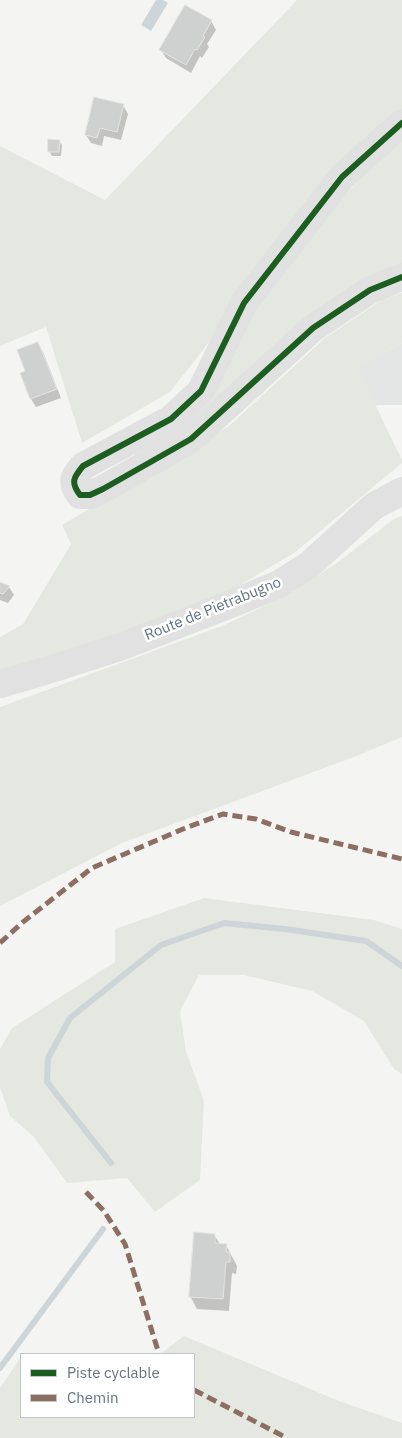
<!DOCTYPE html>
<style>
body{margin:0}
#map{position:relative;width:402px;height:1438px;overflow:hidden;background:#f4f5f3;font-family:"IBM Plex Sans",sans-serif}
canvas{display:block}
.legend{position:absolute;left:20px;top:1353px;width:175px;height:65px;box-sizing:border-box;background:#fff;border:1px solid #c1c7cd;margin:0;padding:6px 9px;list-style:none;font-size:15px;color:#657283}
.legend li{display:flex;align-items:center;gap:10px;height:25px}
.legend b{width:25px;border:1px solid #c1c7cd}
</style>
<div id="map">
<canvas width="402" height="1438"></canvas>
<ul class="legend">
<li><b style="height:6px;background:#1b5e20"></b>Piste cyclable</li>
<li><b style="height:6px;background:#8d6e63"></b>Chemin</li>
</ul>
</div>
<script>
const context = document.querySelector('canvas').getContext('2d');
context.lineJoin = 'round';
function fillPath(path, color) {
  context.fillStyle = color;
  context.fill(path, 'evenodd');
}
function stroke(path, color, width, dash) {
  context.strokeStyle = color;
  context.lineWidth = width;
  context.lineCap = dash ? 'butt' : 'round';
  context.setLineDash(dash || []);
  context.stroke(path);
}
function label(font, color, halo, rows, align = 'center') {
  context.font = font + ' "IBM Plex Sans",sans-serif';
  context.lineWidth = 5;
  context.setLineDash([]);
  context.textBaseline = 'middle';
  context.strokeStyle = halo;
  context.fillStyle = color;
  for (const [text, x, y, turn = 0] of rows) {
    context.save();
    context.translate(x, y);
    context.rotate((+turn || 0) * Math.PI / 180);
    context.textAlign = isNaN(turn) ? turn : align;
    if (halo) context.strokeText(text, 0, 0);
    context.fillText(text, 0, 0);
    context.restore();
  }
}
const built = new Path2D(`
 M402,343V405H374L356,367Z`);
const green = new Path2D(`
 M297,0H402V111L324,184L203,350L170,392L82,443L46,327L0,346V146L105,200Z
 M402,137V268L225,401L136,458L134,452L247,316L319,223L397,140Z
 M402,293V343L357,367L402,460V463L294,553L223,595L36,663L0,671V637L23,624L71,544L62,525L229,426L325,338L382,300Z
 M402,516V737L354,757L122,843L0,906V707L222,626L287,595L338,562L394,519Z
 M204,898L374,920L402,929V1074L394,1069L364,1021L312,991L244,975H199L180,1011L186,1051L204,1101L200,1180L155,1212L127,1178L67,1183L34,1137L10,1116L0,1087V1049L12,1028L115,962V929Z
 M184,1336L339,1401L402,1423V1438H0V1388L21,1357V1417H194V1354H160Z`);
const water = new Path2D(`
 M156,0H163L168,3L151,31L141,25Z`);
const shadow = new Path2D(`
 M211,21L216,30L207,44L209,47L202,58L200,56L191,73L166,58L161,50Z
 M123,105L128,114L121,140L104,136L102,146L91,143L86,135Z
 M59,141L62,145L61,156H52L49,151Z
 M38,343L43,352L61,398L36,407L31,399L21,374L27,372Z
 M0,583L9,587L14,595L8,603L0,600Z
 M214,1235L220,1244L226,1245L237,1266L236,1274L232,1273L229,1311L197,1309L190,1296Z`);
const stream = new Path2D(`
 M111,1163L47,1082L48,1058L70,1018L161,945L224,923L285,929L366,941L402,966
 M0,1368L103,1229`);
const building = new Path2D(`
 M185,5L212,20L203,36L205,37L197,50L195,49L186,65L159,50Z
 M94,97L124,104L117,132L100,128L97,138L85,135Z
 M48,139L60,140L59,152H48Z
 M38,342L57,389L30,399L20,373L25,371L17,350Z
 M0,582L10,586L3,594L0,593Z
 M194,1232L215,1234V1243L227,1244L226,1252H230V1262H226L223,1299L189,1297Z`);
const secondary = new Path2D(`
 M402,123L342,177L244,303L201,391L171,419L83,466C74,477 70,482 80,495H90L103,489L191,439L313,328L370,290L402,277
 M0,684L45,671L120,647L236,602L279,584L309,565L374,506L402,491`);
const quiet = new Path2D(`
 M0,943L23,922L92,868L183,829L223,814L256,819L291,832L402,859
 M86,1192L104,1211L125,1244L159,1354
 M194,1390L287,1438`);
const cycleway = new Path2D(`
 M402,123L342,177L244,303L201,391L171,419L83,466C74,477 70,482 80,495H90L103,489L191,439L313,328L370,290L402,277`);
const streetNames = [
 ["Route de Pietrabugno",213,609,-22]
];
fillPath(built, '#e4e6e6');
fillPath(green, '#e4e8e1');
fillPath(water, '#ced5d8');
fillPath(shadow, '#0003');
stroke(stream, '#ced5d8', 6);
fillPath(building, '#cfd0d0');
stroke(building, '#e4e4e3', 1);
stroke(secondary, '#e1e1e2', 28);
stroke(quiet, '#8d6e63', 5, [10, 5]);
stroke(cycleway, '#1b5e20', 6);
label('15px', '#657283', '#fff', streetNames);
</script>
